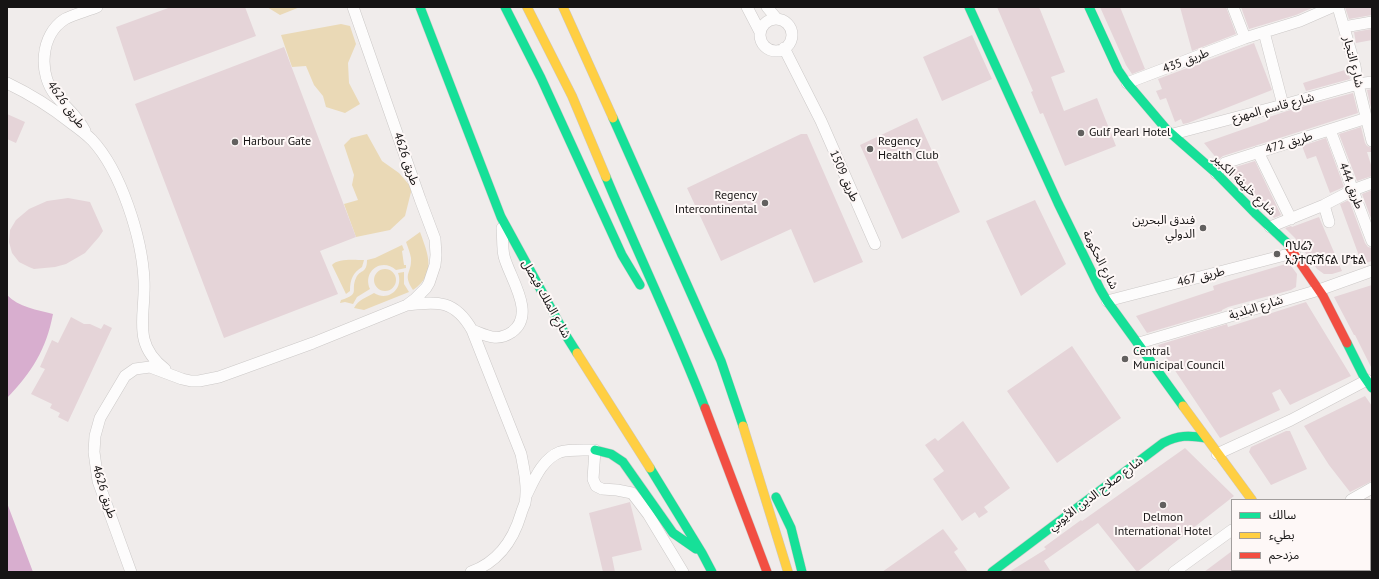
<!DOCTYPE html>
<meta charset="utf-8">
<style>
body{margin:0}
#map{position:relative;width:1379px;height:579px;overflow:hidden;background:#f0eceb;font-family:"PT Sans","Noto Sans Arabic",sans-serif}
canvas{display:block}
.frame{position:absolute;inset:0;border:8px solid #161414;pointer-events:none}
.legend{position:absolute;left:1231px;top:499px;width:140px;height:72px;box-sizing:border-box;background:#fef8f7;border:1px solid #a19d9c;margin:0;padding:5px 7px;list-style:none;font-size:12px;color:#161414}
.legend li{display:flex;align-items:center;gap:8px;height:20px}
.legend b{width:20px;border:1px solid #a19d9c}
</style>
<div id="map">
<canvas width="1379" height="579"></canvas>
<div class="frame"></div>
<ul class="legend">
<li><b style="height:5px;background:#16e098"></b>سالك</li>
<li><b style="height:5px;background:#ffcf43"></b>بطيء</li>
<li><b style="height:5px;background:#f24e42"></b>مزدحم</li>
</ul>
</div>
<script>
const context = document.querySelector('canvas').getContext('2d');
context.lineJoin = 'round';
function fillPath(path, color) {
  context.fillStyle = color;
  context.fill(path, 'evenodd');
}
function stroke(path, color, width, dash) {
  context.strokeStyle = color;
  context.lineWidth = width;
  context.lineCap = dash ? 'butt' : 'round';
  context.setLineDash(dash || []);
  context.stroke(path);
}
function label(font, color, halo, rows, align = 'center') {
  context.font = font + ' "PT Sans","Noto Sans Arabic","Noto Sans Ethiopic",sans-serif';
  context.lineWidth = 4;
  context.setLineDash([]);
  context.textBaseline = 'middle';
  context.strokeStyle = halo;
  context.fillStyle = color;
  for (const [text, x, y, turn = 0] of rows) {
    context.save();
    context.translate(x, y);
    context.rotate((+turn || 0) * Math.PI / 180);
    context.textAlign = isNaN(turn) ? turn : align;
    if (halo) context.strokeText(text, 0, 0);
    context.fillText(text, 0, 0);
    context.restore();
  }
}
const green = new Path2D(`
 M267,7H300L280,15Z
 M341,24L350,26L356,44L348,63L349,83L360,104L345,113L326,107L323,96L314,85L306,66L292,67L281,35Z
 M367,134L382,161L399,173L412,188L405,216L390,230L356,237L344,204L358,200L352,185L354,175L344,145L351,138Z
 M420,232C428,254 437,274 413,290C402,273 412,274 411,258C410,253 408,247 406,242Z
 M402,245L404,250L402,251L404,265H406V268L396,270C382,257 362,271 370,289L357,297L353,304L345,302L340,303L341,300C361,294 350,291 356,278C360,269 367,274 367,260L375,258Z
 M364,260L362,267C353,273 350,279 350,291L346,294L332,265C338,258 355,260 364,260Z
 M374 280a11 11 0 1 1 22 0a11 11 0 1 1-22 0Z
 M404,272V284L409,292L364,310L354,308C358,300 367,297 374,293C388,302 404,289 398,273Z`);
const water = new Path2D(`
 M7,295C18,307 38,310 53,314C46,350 32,372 7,398Z
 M7,503L33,572H7Z`);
const building = new Path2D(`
 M171,7H245L256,36L134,81L116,27Z
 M997,7H1039L1065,72L1051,77L1064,111L1097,98L1116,146L1065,166L1043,113L1040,114L1031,92L1033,91Z
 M1100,7H1120L1145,69L1132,74L1126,65Z
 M1180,7H1226L1236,34L1192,51Z
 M1241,7H1314L1296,15L1249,29Z
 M1345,7H1372V15L1349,19Z
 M1372,29V40L1356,43L1354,32Z
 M972,35L992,79L942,101L923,57Z
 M1254,43L1272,90L1188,123L1183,124L1181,119L1175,122L1166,98L1160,100L1156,91L1162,89L1158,79Z
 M284,47L356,237L320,251L338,294L224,338L135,104Z
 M1348,69L1350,79L1306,91L1303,83Z
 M1372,89V112L1367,90Z
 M1353,93L1358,113L1223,156L1218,160L1204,143L1267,121L1269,117L1287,111Z
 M7,114L25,122L16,143L7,139Z
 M917,118L960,212L902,239L860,145Z
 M1361,127L1365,143L1367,146L1372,148V152H1367L1372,168V176L1357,181L1339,134Z
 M801,134H807L863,262L814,283L791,229L721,261L687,188Z
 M1326,138L1344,187L1330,193L1316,156L1307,159L1302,146Z
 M1255,161L1281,215L1274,218L1227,171L1229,169Z
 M1372,190V221L1362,194Z
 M68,198L90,202L103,231L99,237L85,253L66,264L55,267L34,269L29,267L19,262L12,253L9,242L10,230L16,220L29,209L47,201Z
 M1035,200L1066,264L1021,296L986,221Z
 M1349,200L1365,243L1368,247L1372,248V261L1362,264L1340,204Z
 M1319,217L1342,271L1332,274H1324L1317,269L1295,238L1285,228L1291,226L1292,227Z
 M1289,263L1297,274L1296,287L1291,290L1228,307L1222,310V311L1147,333L1136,316L1214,290L1213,286L1222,283Z
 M1372,285V369L1355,335H1354L1334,297Z
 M1306,302L1351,376L1290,405L1280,389L1272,393L1280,410L1220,438L1158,345L1227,324L1228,327Z
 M71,317L84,324H90L101,329L104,324L112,328L68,422L58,417L60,413L50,408L52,404L31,394L45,369L40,367L52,340L58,343Z
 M1072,346L1121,418L1057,463L1007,391Z
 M1365,396L1372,406V481L1350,492L1329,465L1304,426Z
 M963,421L1010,488L984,507L988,512L979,518L975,512L962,521L933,479L944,471L925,445L935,438L938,441Z
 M1286,431H1290L1307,469L1271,485L1249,452L1251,447Z
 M1185,448L1234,496L1137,572L1098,523L1044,561L1051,572H1009L1046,549L1044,547L1081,520L1082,521Z
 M630,502L642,550L612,557L615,572H603L589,513Z
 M943,529L958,549L954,552L968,572H882Z
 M1232,551V572H1204Z`);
const street = new Path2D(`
 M747,7L760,32
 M767,7L777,19
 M1233,7L1245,38
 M1338,7L1355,66L1358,84L1372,141
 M760 35a16 16 0 1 1 32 0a16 16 0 1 1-32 0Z
 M1344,27L1372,22
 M1264,32L1283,105
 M784,48L821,121L875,244
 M7,83C30,94 51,107 71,123C78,128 86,134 92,140C121,171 142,238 144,280C146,315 131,343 165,369
 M1127,83L1245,38L1300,21L1332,7
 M1330,130L1372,241
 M85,131C77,115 66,108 56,96C38,74 40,35 65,19C75,14 87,11 97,7
 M1173,134L1283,105L1358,84L1372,82
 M1258,152L1291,219
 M1216,173L1225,163L1231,161L1367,118
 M1324,205L1329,222
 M1270,227L1324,205L1353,190L1372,183
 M1107,301L1285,255H1295
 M407,305C438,301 455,300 472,330L521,454C524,469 528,487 525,503C524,506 522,510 521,514C513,541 498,562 471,572
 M472,330C488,336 497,342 512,332C537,314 509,277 504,256C502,247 503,237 502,228
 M1139,343L1319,290L1372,271
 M1217,454L1291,420L1367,380
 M526,496C534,480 542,459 560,452C569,449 585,450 595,450L593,479L596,486L602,489L617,490L632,493L648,514L683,572
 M1351,500L1372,488
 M131,572L98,481L94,452L95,436L100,418L125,376L135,369L150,367L182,379L191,381H199L219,377L313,343L407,305L415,299L426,288L429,283L435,265L436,255L435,239L420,199L353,7
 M1174,572L1232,530`);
const fast = new Path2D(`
 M420,7L501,217L565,334L577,353
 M505,7L541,78L622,255L640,285
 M969,7L1058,203L1100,289L1107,301L1183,406
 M1089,7L1118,70L1127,83L1167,130L1216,173L1256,214L1287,243L1290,248
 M613,118L721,361L743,426
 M606,177C638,254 675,330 705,408
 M1347,343L1363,375L1372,388
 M595,450L611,454L623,462L673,533L696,549
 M650,468L702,553L712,572
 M776,497L791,528L802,572
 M1305,570L1307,572
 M992,572L1163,443C1178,435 1189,435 1206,438`);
const slow = new Path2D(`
 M527,7L572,96L606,177
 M563,7L613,118
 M577,353L650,468
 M1183,406L1252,500
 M743,426L788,572`);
const jam = new Path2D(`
 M1290,248L1323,296L1347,343
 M705,408L767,572`);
const markers = [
 [1081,133,4,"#62605f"],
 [235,142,4,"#62605f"],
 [870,149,4,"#62605f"],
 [765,203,4,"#62605f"],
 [1203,228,4,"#62605f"],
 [1277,254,4,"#62605f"],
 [1125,359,4,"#62605f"],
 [1163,505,4,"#62605f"]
];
const streetNames = [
 ["طريق 435",1186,61,-21],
 ["شارع التجار",1353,62,76],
 ["طريق 4626",66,105,54],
 ["شارع قاسم المهزع",1273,108,-15],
 ["طريق 472",1289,143,-17],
 ["طريق 4626",406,159,71],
 ["طريق 1509",844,176,66],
 ["شارع خليفة الكبير",1244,185,44],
 ["طريق 444",1351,186,69],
 ["شارع الحكومة",1100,260,63],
 ["طريق 467",1201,277,-14],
 ["شارع الملك فيصل",546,299,61],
 ["شارع البلدية",1256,308,-17],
 ["طريق 4626",104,492,73],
 ["شارع صلاح الدين الأيوبي",1096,494,-37]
];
const poiNames = [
 ["Gulf Pearl Hotel",1089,133],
 ["Harbour Gate",243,142],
 ["Regency",878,142],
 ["Health Club",878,156],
 ["Regency",757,196,"right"],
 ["Intercontinental",757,210,"right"],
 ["فندق البحرين",1195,221,"right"],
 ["الدولي",1195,235,"right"],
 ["ባህሬን",1285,247],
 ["ኢንተርናሽናል ሆቴል",1285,261],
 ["Central",1133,352],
 ["Municipal Council",1133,366],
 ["Delmon",1163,518,"center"],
 ["International Hotel",1163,532,"center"]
];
fillPath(green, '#ead9b6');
fillPath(water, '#d8aecf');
fillPath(building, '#e5d4d8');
stroke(street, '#cbc8c7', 12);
stroke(fast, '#cbc8c7', 10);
stroke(slow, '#cbc8c7', 10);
stroke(jam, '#cbc8c7', 10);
stroke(street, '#fdfcfc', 11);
stroke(fast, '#16e098', 9);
stroke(slow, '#ffcf43', 9);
stroke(jam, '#f24e42', 9);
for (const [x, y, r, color] of markers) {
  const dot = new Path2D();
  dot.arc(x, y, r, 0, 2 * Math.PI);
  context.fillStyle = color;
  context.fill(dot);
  stroke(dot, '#fef8f7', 1.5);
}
label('12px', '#161414', '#fef8f7', streetNames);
label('12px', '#161414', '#fef8f7', poiNames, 'left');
</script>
